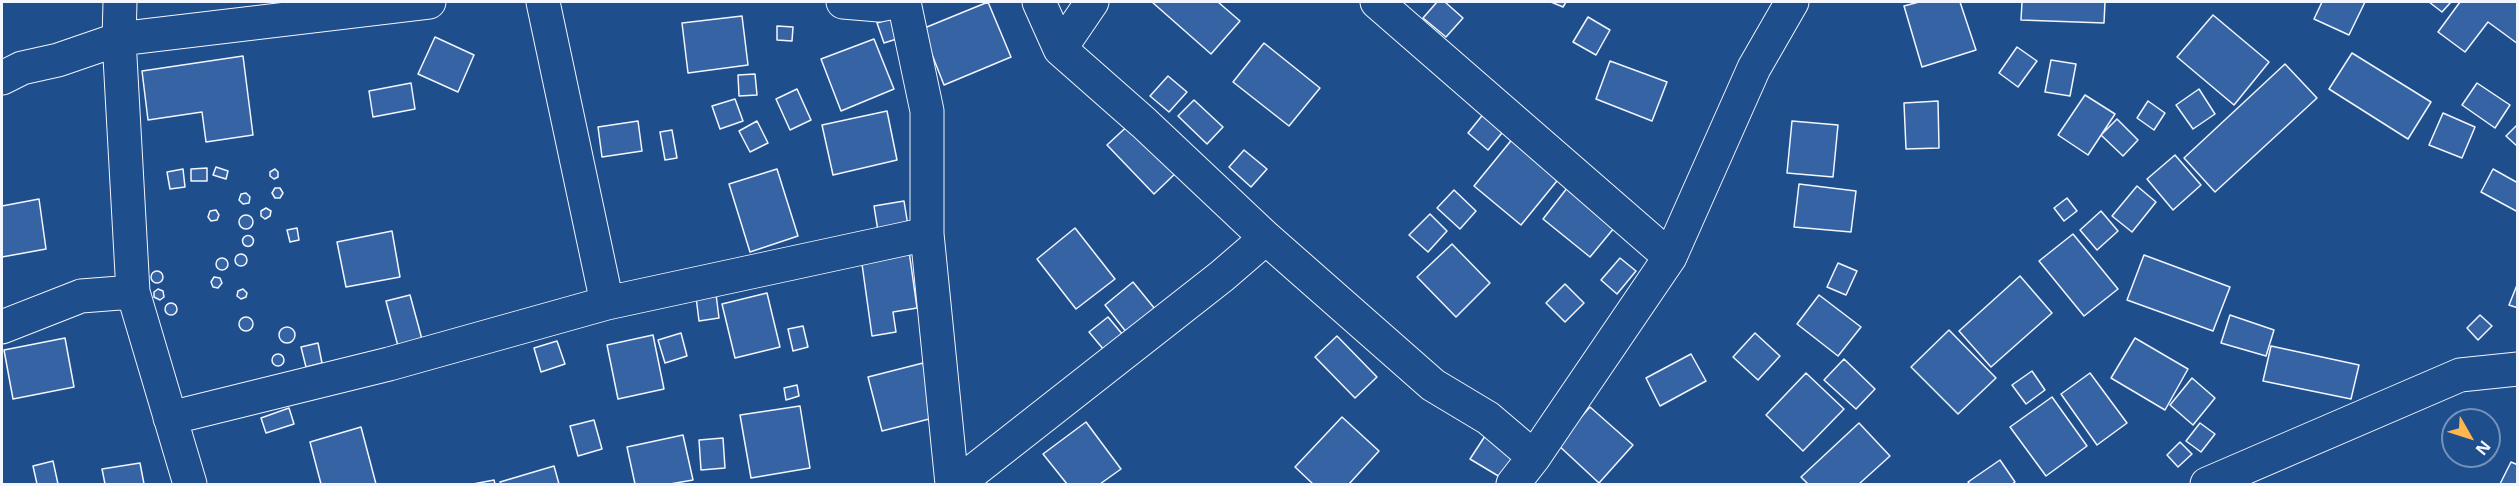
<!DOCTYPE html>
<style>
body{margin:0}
#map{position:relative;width:2519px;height:486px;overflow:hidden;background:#1f4e8c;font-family:"Open Sans",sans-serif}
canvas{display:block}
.frame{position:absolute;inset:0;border:3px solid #f2f6ff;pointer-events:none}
.north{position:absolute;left:2441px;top:408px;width:60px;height:60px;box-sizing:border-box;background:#1f4e8c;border:2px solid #7391ba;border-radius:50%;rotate:129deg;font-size:16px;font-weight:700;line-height:24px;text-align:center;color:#f2f6ff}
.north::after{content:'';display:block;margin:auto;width:21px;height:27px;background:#ffb74d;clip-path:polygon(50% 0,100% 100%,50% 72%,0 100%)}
</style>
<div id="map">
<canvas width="2519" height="486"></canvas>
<div class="frame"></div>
<div class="north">N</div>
</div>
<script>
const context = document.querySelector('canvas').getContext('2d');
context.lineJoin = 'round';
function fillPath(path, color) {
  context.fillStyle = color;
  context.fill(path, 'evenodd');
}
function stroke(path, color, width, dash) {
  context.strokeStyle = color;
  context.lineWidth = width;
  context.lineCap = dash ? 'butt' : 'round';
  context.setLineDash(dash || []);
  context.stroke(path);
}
const building = new Path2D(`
 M988,2L1011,57L944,85L922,29Z
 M1152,2H1218L1240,21L1211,54Z
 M1437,2H1445L1463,18L1446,37L1423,18Z
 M1551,2H1566L1563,7Z
 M1919,2H1960L1976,50L1922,67L1904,6Z
 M2022,2H2105L2104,23L2021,20Z
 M2322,2H2365L2349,35L2314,19Z
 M2429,2H2451L2442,12Z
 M2460,2H2518V44L2488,22L2465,52L2438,32Z
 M2213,15L2269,62L2234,105L2177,57Z
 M742,16L748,65L688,73L682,23Z
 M900,16L906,36L884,43L877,23Z
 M1588,17L1610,30L1596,55L1573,42Z
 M777,26L793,27L792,41L777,40Z
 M435,37L474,55L458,92L418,74Z
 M874,39L894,89L841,111L821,59Z
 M1264,43L1320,88L1289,126L1233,82Z
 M2017,47L2037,61L2018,87L1999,73Z
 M2352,53L2431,102L2408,139L2329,89Z
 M243,56L253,135L206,142L202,112L148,120L142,71Z
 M2051,60L2076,64L2070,96L2045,92Z
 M1610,61L1667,82L1652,121L1596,99Z
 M2285,64L2317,98L2215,192L2184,158Z
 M755,74L757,95L739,96L738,75Z
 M1168,76L1187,92L1169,112L1150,96Z
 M411,83L415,109L373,117L369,91Z
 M2477,83L2510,105L2495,128L2462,105Z
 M797,89L811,120L790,130L776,99Z
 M2199,89L2215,114L2193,129L2176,105Z
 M2085,95L2115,114L2088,155L2058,135Z
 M735,99L743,121L720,129L712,106Z
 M1194,100L1223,127L1207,144L1178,116Z
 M1938,101L1939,148L1906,149L1904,103Z
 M2148,101L2165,113L2154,130L2137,118Z
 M887,111L897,160L833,175L822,125Z
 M1485,112L1506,128L1488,150L1468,133Z
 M2443,113L2475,127L2462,158L2429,145Z
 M2117,119L2138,140L2123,156L2101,135Z
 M1134,120L1181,168L1154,194L1107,145Z
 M638,121L642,151L602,157L598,127Z
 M757,121L768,143L750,152L739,131Z
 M1792,121L1838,125L1833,177L1787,173Z
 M2518,124V147L2506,136Z
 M672,130L677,158L665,160L660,132Z
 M1514,137L1561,176L1521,225L1474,186Z
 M1244,150L1267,169L1251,187L1229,167Z
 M2175,155L2201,185L2173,210L2147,179Z
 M216,167L228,171L226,179L213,175Z
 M207,168V181H191V169Z
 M183,169L185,187L170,189L167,172Z
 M275,169L278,172V177L274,179L270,176V172Z
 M777,169L798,236L750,252L729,184Z
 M2493,169L2518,183V212L2481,192Z
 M1571,183L1619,222L1590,257L1543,219Z
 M1799,184L1856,191L1851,232L1794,227Z
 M2137,186L2156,202L2132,232L2112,216Z
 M275,188H280L283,193L280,198H275L272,193Z
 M1454,190L1476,211L1460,229L1437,208Z
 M246,193L250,197L249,203L243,204L239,200L241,194Z
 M2067,198L2077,211L2064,221L2054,208Z
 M39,199L46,249L2,257V206Z
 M904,201L908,226L878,231L874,206Z
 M266,208L271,211L270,216L265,219L261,216V211Z
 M216,210L219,215L217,220L211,221L208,217L210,211Z
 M2101,211L2118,231L2097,250L2080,230Z
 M1430,214L1447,231L1428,252L1409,235Z
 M239 222a7 7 0 1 1 14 0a7 7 0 1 1-14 0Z
 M297,228L299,240L290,242L287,230Z
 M1075,228L1115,279L1076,309L1037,259Z
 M392,231L400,277L346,287L337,242Z
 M2073,234L2118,289L2084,316L2039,261Z
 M242.5 241a5.5 5.5 0 1 1 11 0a5.5 5.5 0 1 1-11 0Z
 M1452,244L1490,283L1456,317L1417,277Z
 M909,251L917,308L893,312L896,332L872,336L861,257Z
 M235 260a6 6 0 1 1 12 0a6 6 0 1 1-12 0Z
 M2144,255L2230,287L2213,331L2127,300Z
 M216 264a6 6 0 1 1 12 0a6 6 0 1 1-12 0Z
 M1620,258L1636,271L1617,294L1601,280Z
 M1838,263L1857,271L1846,295L1827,287Z
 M151 277a6 6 0 1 1 12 0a6 6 0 1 1-12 0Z
 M2020,276L2052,313L1991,367L1959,331Z
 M214,277L220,278L222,283L218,288L213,287L211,282Z
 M1133,282L1155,309L1127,333L1105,305Z
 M1565,284L1584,303L1565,322L1546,303Z
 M2517,285L2518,286V308L2509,305Z
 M158,289L163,291L164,297L160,300L154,297V292Z
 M243,289L247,293L246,297L241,299L237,296L238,291Z
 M767,293L780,347L735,358L722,304Z
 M716,294L719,318L699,321L696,297Z
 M410,295L423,343L399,350L386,301Z
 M1819,295L1861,327L1838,356L1797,324Z
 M165 309a6 6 0 1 1 12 0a6 6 0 1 1-12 0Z
 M2230,315L2274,330L2266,356L2221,343Z
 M2480,315L2492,326L2478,340L2467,328Z
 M1108,317L1123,335L1104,350L1089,332Z
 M239 324a7 7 0 1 1 14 0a7 7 0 1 1-14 0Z
 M803,326L808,347L793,351L788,329Z
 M279 335a8 8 0 1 1 16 0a8 8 0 1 1-16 0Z
 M1949,330L1996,378L1958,414L1911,367Z
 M681,333L687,356L665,363L658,340Z
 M1755,333L1780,356L1758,380L1733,357Z
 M653,335L664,389L618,399L607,345Z
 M1337,336L1377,377L1355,398L1315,357Z
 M65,338L74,387L13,399L4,350Z
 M2135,338L2188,369L2165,410L2111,378Z
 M557,341L565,364L541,372L534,348Z
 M318,343L322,363L306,367L301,347Z
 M2271,346L2359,365L2351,399L2263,381Z
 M272 360a6 6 0 1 1 12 0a6 6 0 1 1-12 0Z
 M1691,354L1706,381L1660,406L1646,378Z
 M1844,359L1875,389L1856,409L1824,380Z
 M923,363L937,417L882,431L868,377Z
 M2032,371L2045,390L2026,404L2012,385Z
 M1806,373L1844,409L1803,451L1766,415Z
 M2090,373L2127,423L2097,445L2061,394Z
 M2192,378L2215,398L2193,425L2170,405Z
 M797,385L799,396L786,400L784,388Z
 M2052,397L2087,446L2046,476L2010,427Z
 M800,406L810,468L751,478L740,415Z
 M1590,407L1633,445L1599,483L1557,444Z
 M289,408L294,424L266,433L261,418Z
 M1342,417L1379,451L1349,484H1313L1295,467Z
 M594,420L602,449L578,456L570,426Z
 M1086,422L1121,469L1100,484H1067L1043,454Z
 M1859,423L1890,456L1859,484H1808L1801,477Z
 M2200,423L2215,434L2201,452L2186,441Z
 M361,427L376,484H321L310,442Z
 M1487,433L1521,454L1505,480L1470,459Z
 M683,435L693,480L670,484H635L627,447Z
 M723,438L725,468L701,470L699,440Z
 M2180,442L2192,454L2178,467L2167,455Z
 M2000,460L2015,482L2012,484H1970L1968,482Z
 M53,461L58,484H37L33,466Z
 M2511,462L2518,465V484H2500Z
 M140,463L144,484H105L102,469Z
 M554,466L559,484H501L500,482Z
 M494,480L495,484H473Z`);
const street = new Path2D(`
 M120,2L119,39L133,292L190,484
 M543,2L607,303
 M843,2L879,5L894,2
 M904,2L927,111V234L952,484
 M1039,2L1060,49L1144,123L1266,238L1433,385L1488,418L1534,457
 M1377,2L1670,257
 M1060,49L1092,2
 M2,78L22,68L58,60L119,39L429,2
 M2,327L81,296L133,292
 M170,418L389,364L607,303L927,234
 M957,484L1222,276L1266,238
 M1513,484L1534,457L1670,257L1754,68L1792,2
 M2207,484L2460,375L2518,369`);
fillPath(building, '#3563a3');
stroke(building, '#f2f6ff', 1.5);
stroke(street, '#f2f6ff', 35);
stroke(street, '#1f4e8c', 33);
</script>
